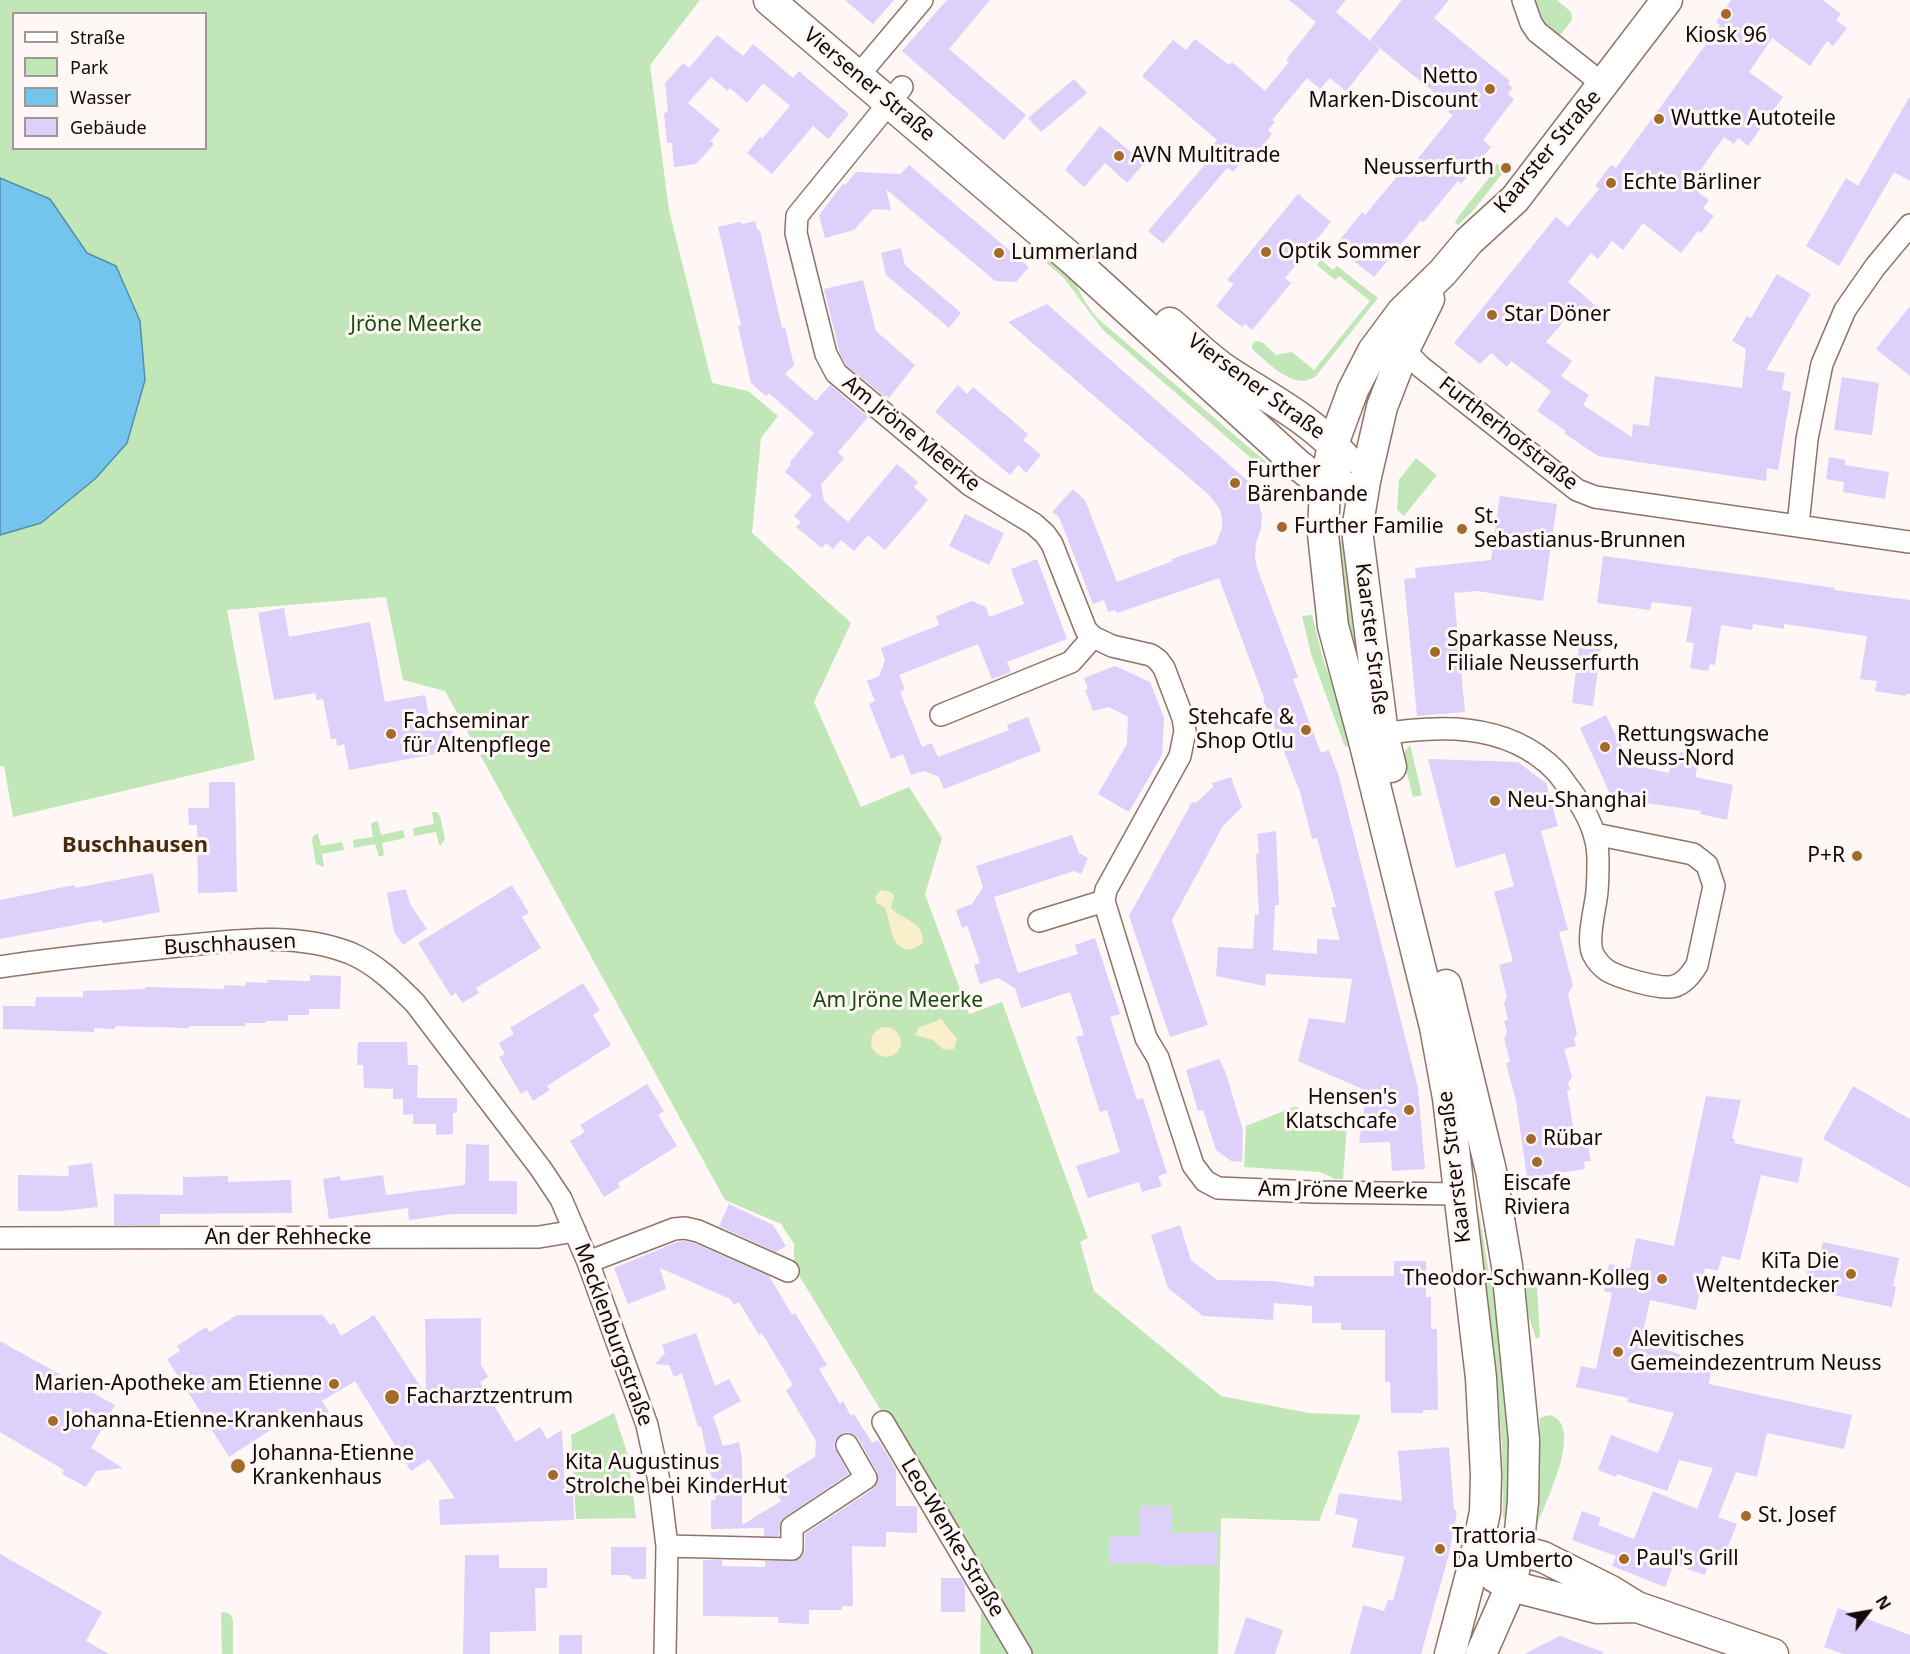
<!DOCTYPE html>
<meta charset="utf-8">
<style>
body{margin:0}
#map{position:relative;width:1910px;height:1654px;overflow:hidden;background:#fef7f5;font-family:"Noto Sans",sans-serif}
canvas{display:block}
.legend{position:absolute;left:12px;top:12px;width:195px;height:138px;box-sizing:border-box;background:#fef7f5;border:2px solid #a09895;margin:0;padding:8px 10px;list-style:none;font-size:18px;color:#140906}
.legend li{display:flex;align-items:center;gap:12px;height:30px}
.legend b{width:30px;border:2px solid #a09895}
.north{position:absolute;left:1838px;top:1582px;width:60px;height:60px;-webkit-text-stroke:4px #fef7f5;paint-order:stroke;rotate:59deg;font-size:16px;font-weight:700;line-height:24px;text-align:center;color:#140906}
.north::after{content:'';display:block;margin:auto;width:21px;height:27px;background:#140906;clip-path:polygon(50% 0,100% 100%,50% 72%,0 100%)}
</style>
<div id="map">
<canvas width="1910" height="1654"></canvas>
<ul class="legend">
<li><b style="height:8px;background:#fff"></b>Straße</li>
<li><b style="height:16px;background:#c1e7b8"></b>Park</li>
<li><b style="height:16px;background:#74c5ee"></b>Wasser</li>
<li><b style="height:16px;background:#ddd0fb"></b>Gebäude</li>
</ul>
<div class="north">N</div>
</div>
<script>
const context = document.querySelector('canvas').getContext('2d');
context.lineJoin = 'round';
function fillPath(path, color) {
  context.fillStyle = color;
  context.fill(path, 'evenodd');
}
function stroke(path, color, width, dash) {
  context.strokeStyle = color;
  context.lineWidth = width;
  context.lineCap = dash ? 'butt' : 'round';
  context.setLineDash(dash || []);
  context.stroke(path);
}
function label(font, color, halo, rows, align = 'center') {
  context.font = font + ' "Noto Sans",sans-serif';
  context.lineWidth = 6;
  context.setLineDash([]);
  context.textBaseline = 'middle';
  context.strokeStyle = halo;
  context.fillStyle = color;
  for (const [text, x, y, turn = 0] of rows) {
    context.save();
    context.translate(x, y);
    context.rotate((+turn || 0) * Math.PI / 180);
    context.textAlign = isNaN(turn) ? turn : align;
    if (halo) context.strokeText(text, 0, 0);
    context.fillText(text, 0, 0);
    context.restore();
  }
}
const green = new Path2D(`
 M0,0H700L650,65L669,210L712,383L748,391L778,416L761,438L752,533L851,623L814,702L861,807L909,787L942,838L925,894L969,1014L1002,1002L1088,1238L1080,1242L1094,1291L1221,1396L1309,1413L1361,1415L1319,1521L1221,1518L1218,1654H980L982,1578L794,1267V1244L781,1224L725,1200L445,691L403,680L386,597L227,610L255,760L13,817L4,766H0ZM14,14H206V148H14Z
 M1534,0H1557L1571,12L1572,20L1558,38C1542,25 1538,20 1534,0Z
 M1497,163L1505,170L1473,211L1458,225L1455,223L1458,217L1488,179Z
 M1045,243L1070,273L1084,300L1096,317L1280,474L1277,477L1267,472L1103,330L1063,277L1047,264Z
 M1321,260L1333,270L1337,266L1378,298L1316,376C1294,392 1269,363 1252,349V345L1256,341L1262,342L1276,355L1292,352L1314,370L1370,301L1339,276L1335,280L1317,265Z
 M1416,458L1437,475L1404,516L1397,510L1399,480Z
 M1344,541L1356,653L1353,655L1333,542Z
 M1312,615L1323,659L1353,744L1345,747L1311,654L1302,616Z
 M1410,745L1422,795L1413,797L1403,757L1405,751Z
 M432,812H437L440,816L445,839L441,845H439L436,832L414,836L413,828L434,824Z
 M376,821L378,822L381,835L403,830L405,838L382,843L384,855L379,857L375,844L354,848L353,840L373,837L371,824Z
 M318,833L321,846L342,842L344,850L322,854L324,867L316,864L312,841L313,836Z
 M1296,1106L1306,1116L1347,1126L1343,1179H1335L1320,1172L1244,1167L1246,1126Z
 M1475,1217L1480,1218L1490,1280L1501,1316L1512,1375V1518H1503L1502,1447L1496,1367Z
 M1531,1269L1537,1288L1540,1337L1536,1339L1520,1290V1277L1525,1270Z
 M614,1413L628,1455L636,1518L576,1519L571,1435Z
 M1549,1415C1586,1423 1545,1504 1537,1525L1534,1510L1540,1418Z
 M225,1612L230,1614L233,1620V1654H222L221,1613Z`);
const sand = new Path2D(`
 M881,890L891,892L894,896L891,908L894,911C906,920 924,924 923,942C918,947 912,951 905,949C888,944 890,913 884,907C881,905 878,904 876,902L875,897Z
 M941,1019L957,1039L954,1049L944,1050L933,1040L915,1035L918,1028Z
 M871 1042a15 15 0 1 1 30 0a15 15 0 1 1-30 0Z`);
const water = new Path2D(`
 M0,178L50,199L87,253L116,266L140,321L145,380L127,443L95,479L41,523L0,535Z`);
const building = new Path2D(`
 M845,0H894L873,24Z
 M947,0H990L949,49L1026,115L1004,140L902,51Z
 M1289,0H1346L1336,12L1380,49L1346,91L1330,78L1320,89L1307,78L1272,120L1275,122L1268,130L1272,134L1259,151L1254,147L1233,172L1227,168L1163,244L1148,231L1208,161L1203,157L1217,140L1142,76L1173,40L1186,50L1195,39L1229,65L1232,62L1265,91L1289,62L1286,60L1316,22Z
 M1402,0H1449L1434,18L1510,81L1508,84L1513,88L1508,94L1514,99L1483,140L1491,147L1461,184L1458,181L1424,222L1421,220L1374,277L1335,246L1362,212L1365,215L1399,174L1401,176L1409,167L1410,168L1453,115L1448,112L1452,107L1370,40Z
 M1731,0H1823L1841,14L1836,20L1847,28L1833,46L1827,41L1810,66L1772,38L1749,72L1783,97L1748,146L1738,138L1734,144L1724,137L1697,175L1707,182L1699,193L1709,200L1703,208L1714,216L1701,233L1698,231L1681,253L1643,223L1623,250L1612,241L1598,259L1591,253L1568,282L1596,306L1584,321L1572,312L1546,342L1572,361L1561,376L1589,395L1583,405L1632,437L1633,424L1649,426L1655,376L1742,388L1746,349L1732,341L1747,316L1751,318L1777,274L1811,294L1766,370L1785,373L1782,390L1791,392L1778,470L1767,468L1766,481L1598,456L1564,433L1566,431L1537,411L1551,391L1511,361L1507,367L1491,353L1480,364L1454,343L1556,217L1568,227L1599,189L1595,186L1611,165L1616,168L1720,25L1716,22Z
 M717,35L743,56L753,44L793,78L799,71L849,114L828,139L813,126L772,174L747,153L760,137L762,139L790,106L763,83L747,103L730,88L728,91L711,77L688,103L720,130L710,141L714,144L696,164L674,167L672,143H667L664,113L668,112L665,83L683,63L689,68Z
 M1074,79L1087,93L1041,132L1028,118Z
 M1910,96V181L1894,172L1839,266L1806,246L1846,178L1858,186Z
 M1100,126L1131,152L1133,149L1147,160L1127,183L1105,163L1084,187L1065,170Z
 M909,165L1029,267L1016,282L995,281L886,189L891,210L873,209L854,230L825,238L819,215L843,184L845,185L856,172L901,174Z
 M1298,194L1331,222L1285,278L1291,283L1252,330L1245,324L1242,327L1216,306L1234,284L1227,280Z
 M755,221L757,229L760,231L782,328L785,327L794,365L785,374L816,401L830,385L868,417L838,452L844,458L821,485L824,501L848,522L897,464L918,482L914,487L928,500L885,550L868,535L854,551L841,540L833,549L826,543L822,548L796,527L801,522L794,516L812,495L785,472L791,464L790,462L814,433L769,393L766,396L751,383L738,326L741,325L718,227L739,222L743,224Z
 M901,248L905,265L961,313L949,328L886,275L881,253Z
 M863,280L876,331L915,365L889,398L886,395L885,397L846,365L840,354L824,289Z
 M1047,304L1232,467L1249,482L1256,492L1262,516L1261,528L1256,543L1255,557L1257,568L1298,677L1293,679L1321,753L1329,750L1339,777L1418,1088L1425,1169L1392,1171L1390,1142L1359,1143L1367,1091L1298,1061L1309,1018L1345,1023L1352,979L1266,974L1265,986L1216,976L1218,947L1253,949L1255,914L1259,915L1256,854H1259L1257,834L1276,831L1279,905H1275L1273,950L1317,954V939L1340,940L1331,907H1336L1317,838L1312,839L1300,792L1263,699L1264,698L1219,578L1117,613L1115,610L1108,612L1104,600L1093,604L1059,517L1052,512L1073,489L1085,500L1117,582L1173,561L1172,559L1216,544L1222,528V518L1220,509L1208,494L1008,322Z
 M1910,306V376L1876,349Z
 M1842,377L1879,383L1872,435L1834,430Z
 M958,385L967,394L973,387L1028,434L1023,440L1041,455L1026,473L1018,465L1010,475L935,412Z
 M1829,457L1845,460V465L1889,472L1885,499L1843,492L1844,482L1826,479Z
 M1500,496L1557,504L1543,601L1477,591L1454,593L1465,712L1417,716L1404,579L1416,578L1415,568L1491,560Z
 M965,514L1004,533L989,565L949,546Z
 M1603,556L1760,577L1835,588L1834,590L1910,600V694H1906V696L1875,691L1877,681L1860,679L1867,636L1784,624V629L1753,624L1752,630L1721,625L1715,665L1710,664L1708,671L1690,668L1694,643L1686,642L1692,607L1652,602L1650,610L1597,603Z
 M1037,559L1067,639L1007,662L1011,672L992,679L978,644L899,675L905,689L900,692L922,747L932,743L938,757L1009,730L1007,725L1028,717L1041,751L944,789L939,777L924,771L911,775L903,754L891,759L869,704L875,701L867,681L879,676L885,661L881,648L939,625L936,616L972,601L986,607L989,617L1024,604L1011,569Z
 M284,608L289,637L370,622L385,702L425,695L431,727L451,724L456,750L349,770L344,744L337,746L336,739H331L323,699L317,700L315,693L274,700L258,613Z
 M1580,639L1602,643L1593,706L1572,703Z
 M1115,666L1150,682L1164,718L1162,755L1129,812L1098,794L1127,744L1128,717L1109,707L1093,711L1085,690L1088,689L1084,678Z
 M1606,715L1630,765L1669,773L1674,751L1700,755L1695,777L1733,785L1727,820L1700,814L1701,811L1612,798L1580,728Z
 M1428,759L1518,762L1546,783L1558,826L1541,831L1568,930L1559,932L1573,986L1568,994L1577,1034L1574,1039L1576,1046L1564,1049L1572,1077L1568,1083L1570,1090L1567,1091L1575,1137L1586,1135L1591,1161L1584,1162L1585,1169L1527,1178L1516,1101L1506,1063L1510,1062L1504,1038L1507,1032L1504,1021L1508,1020L1504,1003L1507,997L1499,965L1513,961L1494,892L1514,886L1505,853L1456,868Z
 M1231,777L1242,807L1223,826L1172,920L1208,1025L1170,1037L1129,916L1192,802L1196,803L1213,787L1212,783Z
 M209,782H235L237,892L198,893L197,825H189L188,808H209Z
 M1072,835L1079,853L1088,858L1081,874L1074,871L994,897L1018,973L1078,954L1075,945L1095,938L1120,1014L1110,1017L1137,1100L1143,1098L1167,1173L1158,1176L1162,1186L1142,1192L1139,1182L1088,1198L1076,1166L1120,1152L1107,1110L1100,1112L1076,1037L1084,1035L1070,992L1021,1008L1015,988L1008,984L998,978L980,984L974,965L980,963L974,945L967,926L962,928L956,910L972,904L983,887L976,866Z
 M153,873L160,912L103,923L102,920L0,939V900L74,885L75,888Z
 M512,885L529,913L522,917L541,948L476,988L479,993L462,1003L456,993L451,996L418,943Z
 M406,889L410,904L427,929L403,945L394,932L387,893Z
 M310,975L341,976L340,1009H309V1015H288V1021H266V1023H245V1026H189V1028L115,1026V1029L94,1028V1032L3,1029V1006H35L36,997H83V991L145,989V987L224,989V985L245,986L246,982L268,983L267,980L310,981Z
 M583,983L600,1010L593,1015L611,1045L547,1086L550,1090L533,1101L527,1090L521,1094L499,1057L505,1054L499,1043L514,1034L510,1028Z
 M358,1042H407L408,1065H418L417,1098H457V1113H453V1134L436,1135V1124H413V1114L403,1115V1099H393V1089L364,1088L363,1065H357Z
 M1219,1059L1225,1071L1243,1130L1242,1162L1231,1161L1216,1150L1203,1110L1198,1111L1186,1070Z
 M647,1084L664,1111L658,1115L677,1146L618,1183L620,1187L604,1197L570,1141L585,1132L580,1125Z
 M1853,1086L1910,1119V1188L1823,1139Z
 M1706,1096L1741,1100L1732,1138L1735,1139L1734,1143L1803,1158L1798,1183L1761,1175L1740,1260L1722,1256L1718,1271L1705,1268L1696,1310L1650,1300L1641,1342L1712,1364L1709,1384L1852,1415L1844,1449L1767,1433L1757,1477L1736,1472L1718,1517L1737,1524L1722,1561L1711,1556L1705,1575L1674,1564L1665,1587L1612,1566L1616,1556L1572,1540L1582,1511L1601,1518L1598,1525L1634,1539L1653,1491L1697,1509L1713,1468L1679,1460L1667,1491L1617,1474L1616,1477L1598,1470L1611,1435L1658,1453L1674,1413L1627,1402L1628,1398L1576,1387L1581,1366L1596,1369L1612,1293L1604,1291L1609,1264L1630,1268L1636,1238L1674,1246Z
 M466,1144L489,1145V1181H517V1214H453L409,1220L408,1208L329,1219L323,1179L340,1176L341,1181L383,1175L386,1195L465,1185Z
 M92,1163L98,1207L62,1211H18V1175L69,1176L68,1166Z
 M228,1176V1182L291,1180L292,1213L160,1214V1225H114V1194L183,1195V1177Z
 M729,1204L773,1225L786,1246L776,1252L719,1226Z
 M1180,1225L1191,1260L1217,1280L1274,1281L1314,1287V1276H1394V1261H1426V1297H1431V1329H1437L1438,1410H1423V1413H1391L1390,1382H1385V1330H1341V1323H1312V1306L1274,1303L1273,1320L1203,1316L1168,1288L1151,1235Z
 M684,1241L694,1243L769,1276L792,1315L795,1313L827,1365L819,1369L840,1404L843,1401L851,1416L854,1414L872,1443L878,1440L896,1469V1506H917V1533L886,1532V1547L852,1546L853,1606H842V1610H809V1624L778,1623V1617L703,1616V1560H722V1566L765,1567V1561L798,1560L803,1556L805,1550V1534L873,1489L877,1483V1472L858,1438L848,1432L841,1434L836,1438L834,1446L849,1474L785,1517L781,1521L779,1536H764V1528L711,1529V1500H716L701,1426L698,1427L682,1373L674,1377L669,1365L655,1364L665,1353L662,1345L696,1333L715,1386L729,1379L741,1401L713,1416L723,1446L739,1442L742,1458V1525L781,1501L771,1484L815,1457L816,1441L786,1390L793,1385L762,1333L759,1335L739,1302L734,1305L730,1299L660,1268L666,1289L628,1304L614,1268L677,1242Z
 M1823,1242L1899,1258L1893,1286L1896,1287L1892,1307L1803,1289L1809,1260L1819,1262Z
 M237,1315H323L330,1325L334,1323L341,1336L374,1315L426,1395L425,1319L481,1318V1365L488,1377L480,1382L516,1442L540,1427L547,1439L562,1430L565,1495L573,1494L574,1520L440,1525L439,1500L455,1498L429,1459L411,1471L355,1381L322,1401L329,1412L304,1428L295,1414L229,1457L167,1359L180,1351L177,1346L206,1327L210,1332Z
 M0,1341L115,1405L91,1448L123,1468L96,1471L86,1487L62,1474L64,1470L0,1432Z
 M1449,1447L1454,1510L1457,1511L1449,1554L1421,1654H1350L1363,1605L1384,1611L1388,1599L1393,1601L1405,1557L1352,1547L1358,1519L1335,1514L1339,1493L1402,1501L1398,1451Z
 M1139,1506H1172V1533L1217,1532L1218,1565L1157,1566V1563L1109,1564V1537L1140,1536Z
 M611,1547H646V1579H633L628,1575H611Z
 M0,1554L102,1612L86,1641L109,1654H0Z
 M465,1555H499V1568H547V1588H535L536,1631L490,1632V1654H463Z
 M941,1578H961L965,1585V1612H941Z
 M1838,1608L1910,1635V1654H1844L1824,1647Z
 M1246,1617L1283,1630L1275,1654H1234Z
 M559,1635H582V1654H559Z
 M1560,1636L1603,1652V1654H1524Z`);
const street = new Path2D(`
 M1523,0L1531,23L1537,32L1604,85
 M858,76L922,0
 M902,87L797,216L796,233L826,354L836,373L970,485L1034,524L1045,534L1052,544L1086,630L1093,637L1112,646L1151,655L1158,660L1164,668L1183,718L1185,731L1180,756L1106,890L1104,901L1146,1038L1158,1058L1193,1165L1205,1181L1218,1188L1315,1192L1458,1194
 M1400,339L1404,350L1421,367L1577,490L1595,497L1910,542
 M1798,525L1807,439L1822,364L1845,310L1875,267L1910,225
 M941,715L1071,662L1093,637
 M1370,736C1434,725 1505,720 1555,770C1561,776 1566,785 1572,792C1586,811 1598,835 1598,859C1598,869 1598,880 1597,891C1596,907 1586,939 1593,954C1596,960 1602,967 1608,971C1620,978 1656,988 1670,987C1682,986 1691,975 1697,965L1714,886L1707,865L1693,854L1595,834
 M1039,921L1104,901
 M0,967C56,958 112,953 168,947C229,942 291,930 350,953C376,964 395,983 415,1003L541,1169L561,1199L588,1262L647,1425L659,1481L667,1546L665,1654
 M0,1238L539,1237L575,1231
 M588,1262L674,1229L685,1228L698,1231L788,1271
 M883,1422L1021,1654
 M667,1546L792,1549V1527L866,1478L847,1445`);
const secondary = new Path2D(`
 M769,0L1072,259L1297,464L1325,486L1341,484
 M1170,323C1189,339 1206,357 1227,371C1268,398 1313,420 1345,458
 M1391,767L1383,734L1357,530L1365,481L1382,407L1404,350L1429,299
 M1446,985L1491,1171L1507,1266L1524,1440L1523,1502L1518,1550L1511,1586L1481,1654
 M1500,1550H1518L1543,1557L1611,1591L1637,1607L1773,1654
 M1495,1577L1511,1586L1597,1608L1637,1607
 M1450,1654L1475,1559L1485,1512L1486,1475L1481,1378L1448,1098L1435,1027L1363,737L1333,626L1323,534L1325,486L1333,444L1353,390L1373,351L1402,312L1443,272L1469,241L1515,199L1667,0`);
const markers = [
 [1726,14,6,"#a36a29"],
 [1490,89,6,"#a36a29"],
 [1659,119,6,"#a36a29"],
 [1119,156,6,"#a36a29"],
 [1506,168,6,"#a36a29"],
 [1611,183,6,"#a36a29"],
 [1266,252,6,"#a36a29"],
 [999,253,6,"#a36a29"],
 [1492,315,6,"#a36a29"],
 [1235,483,6,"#a36a29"],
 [1282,527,6,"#a36a29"],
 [1462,529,6,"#a36a29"],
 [1435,652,6,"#a36a29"],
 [1306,730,6,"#a36a29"],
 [391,734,6,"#a36a29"],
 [1605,747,6,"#a36a29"],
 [1495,801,6,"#a36a29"],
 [1857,856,6,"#a36a29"],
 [1409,1110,6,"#a36a29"],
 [1531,1139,6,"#a36a29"],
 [1537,1162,6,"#a36a29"],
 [1851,1274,6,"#a36a29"],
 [1662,1279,6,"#a36a29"],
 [1618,1352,6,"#a36a29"],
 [334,1384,6,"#a36a29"],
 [392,1397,8,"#a36a29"],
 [53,1421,6,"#a36a29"],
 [238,1466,8,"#a36a29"],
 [553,1475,6,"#a36a29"],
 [1746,1516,6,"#a36a29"],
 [1440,1549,6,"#a36a29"],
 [1624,1559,6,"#a36a29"]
];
const poiNames = [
 ["Kiosk 96",1726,36,"center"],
 ["Netto",1478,77,"right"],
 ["Marken-Discount",1478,101,"right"],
 ["Wuttke Autoteile",1671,119],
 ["AVN Multitrade",1131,156],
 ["Neusserfurth",1494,168,"right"],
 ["Echte Bärliner",1623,183],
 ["Optik Sommer",1278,252],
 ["Lummerland",1011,253],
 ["Star Döner",1504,315],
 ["Further",1247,471],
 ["Bärenbande",1247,495],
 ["St.",1474,517],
 ["Sebastianus-Brunnen",1474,541],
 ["Further Familie",1294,527],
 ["Sparkasse Neuss,",1447,640],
 ["Filiale Neusserfurth",1447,664],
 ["Stehcafe &",1294,718,"right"],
 ["Shop Otlu",1294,742,"right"],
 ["Fachseminar",403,722],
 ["für Altenpflege",403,746],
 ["Rettungswache",1617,735],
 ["Neuss-Nord",1617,759],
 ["Neu-Shanghai",1507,801],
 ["P+R",1845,856,"right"],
 ["Hensen's",1397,1098,"right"],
 ["Klatschcafe",1397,1122,"right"],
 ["Rübar",1543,1139],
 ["Eiscafe",1537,1184,"center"],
 ["Riviera",1537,1208,"center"],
 ["KiTa Die",1839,1262,"right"],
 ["Weltentdecker",1839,1286,"right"],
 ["Theodor-Schwann-Kolleg",1650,1279,"right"],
 ["Alevitisches",1630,1340],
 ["Gemeindezentrum Neuss",1630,1364],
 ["Marien-Apotheke am Etienne",322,1384,"right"],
 ["Facharztzentrum",406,1397],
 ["Johanna-Etienne-Krankenhaus",65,1421],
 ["Johanna-Etienne",252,1454],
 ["Krankenhaus",252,1478],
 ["Kita Augustinus",565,1463],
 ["Strolche bei KinderHut",565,1487],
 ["St. Josef",1758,1516],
 ["Trattoria",1452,1537],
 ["Da Umberto",1452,1561],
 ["Paul's Grill",1636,1559]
];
const streetNames = [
 ["Viersener Straße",869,85,40],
 ["Kaarster Straße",1548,152,-50],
 ["Viersener Straße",1256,387,36],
 ["Am Jröne Meerke",911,434,39],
 ["Furtherhofstraße",1508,434,38],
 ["Kaarster Straße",1371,639,83],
 ["Buschhausen",230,945,-3],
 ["Kaarster Straße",1455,1167,-97],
 ["Am Jröne Meerke",1343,1191,1],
 ["An der Rehhecke",288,1238],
 ["Mecklenburgstraße",613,1335,70],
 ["Leo-Wenke-Straße",952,1538,59]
];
const parkNames = [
 ["Jröne Meerke",416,325],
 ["Am Jröne Meerke",898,1001]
];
const neighbourhoodNames = [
 ["Buschhausen",135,846]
];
fillPath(green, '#c1e7b8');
fillPath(sand, '#f9efca');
fillPath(water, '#74c5ee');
stroke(water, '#578da8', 1.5);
fillPath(building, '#ddd0fb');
stroke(street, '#917267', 24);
stroke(secondary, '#917267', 33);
stroke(street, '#fff', 21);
stroke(secondary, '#fff', 30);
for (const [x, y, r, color] of markers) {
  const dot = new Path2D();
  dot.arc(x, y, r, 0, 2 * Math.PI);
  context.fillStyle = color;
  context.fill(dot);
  stroke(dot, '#fef7f5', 2);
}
label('21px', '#140906', '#fef7f5', poiNames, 'left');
label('21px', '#140906', '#fef7f5', streetNames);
label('21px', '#1b4a0d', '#fef7f5', parkNames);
label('bold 22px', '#472b0c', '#fef7f5', neighbourhoodNames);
</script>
